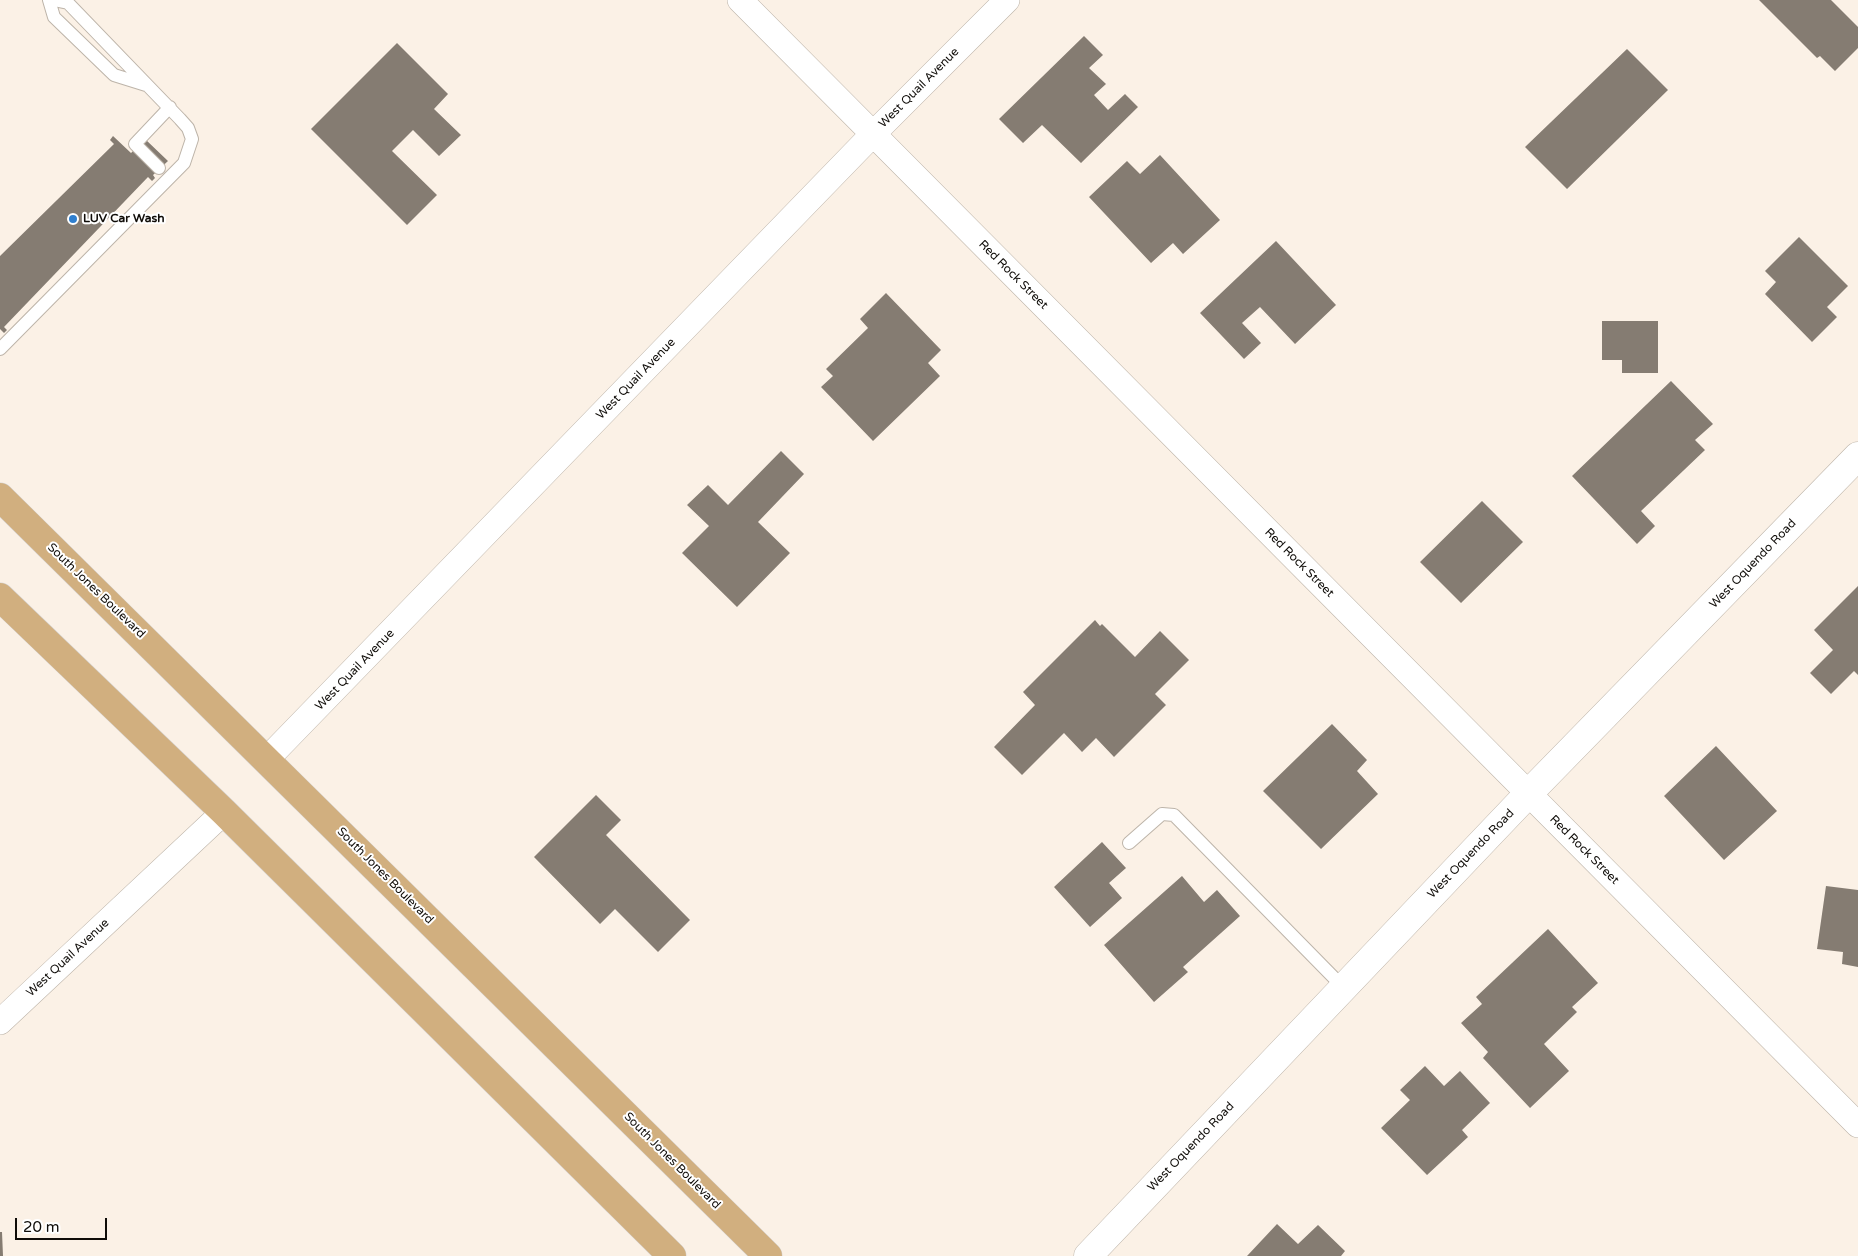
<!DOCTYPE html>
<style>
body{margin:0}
#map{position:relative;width:1858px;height:1256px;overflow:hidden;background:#fbf1e6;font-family:"Varela Round",sans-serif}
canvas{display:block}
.scale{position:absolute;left:15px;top:1218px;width:92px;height:22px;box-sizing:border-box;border:2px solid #0f0c08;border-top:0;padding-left:6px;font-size:15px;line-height:18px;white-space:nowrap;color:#0f0c08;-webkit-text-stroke:4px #fff;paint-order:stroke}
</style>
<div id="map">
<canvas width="1858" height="1256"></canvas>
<div class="scale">20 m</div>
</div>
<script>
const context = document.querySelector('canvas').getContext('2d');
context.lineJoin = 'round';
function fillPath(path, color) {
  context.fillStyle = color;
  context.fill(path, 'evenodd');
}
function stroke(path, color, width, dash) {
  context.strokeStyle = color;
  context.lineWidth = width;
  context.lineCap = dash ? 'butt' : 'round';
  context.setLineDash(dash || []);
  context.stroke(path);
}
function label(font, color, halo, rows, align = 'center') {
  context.font = font + ' "Varela Round",sans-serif';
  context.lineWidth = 4;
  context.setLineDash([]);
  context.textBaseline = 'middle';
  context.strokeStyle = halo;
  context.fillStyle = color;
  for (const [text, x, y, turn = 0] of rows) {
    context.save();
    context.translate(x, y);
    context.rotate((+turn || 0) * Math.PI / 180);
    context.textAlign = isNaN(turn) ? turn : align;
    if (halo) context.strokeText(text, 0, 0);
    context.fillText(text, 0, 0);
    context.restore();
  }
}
const building = new Path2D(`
 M1759,0H1831L1858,27V48L1835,71L1820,56L1817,58Z
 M1084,36L1103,55L1089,68L1106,84L1094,95L1108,110L1125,94L1138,107L1081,163L1042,125L1023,143L999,119Z
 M397,43L448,94L434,109L461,135L439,156L413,130L392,151L437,195L407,225L311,129Z
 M1627,49L1668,90L1567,189L1525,147Z
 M113,136L131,153L145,139L168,161L153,175L155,178L152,181L148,177L4,327L7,330L4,333L0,329V256L114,144L110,140Z
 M1160,155L1220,220L1183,254L1173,243L1151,263L1089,197L1127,161L1140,174Z
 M1799,237L1848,286L1827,307L1837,317L1812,342L1765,294L1776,282L1765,271Z
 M1276,241L1336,305L1295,344L1260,307L1242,323L1261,343L1244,359L1200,313Z
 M886,293L941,350L928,363L940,376L873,441L821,387L833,376L826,369L868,328L860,319Z
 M1602,321H1658V373H1622V360H1602Z
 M1671,381L1713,424L1695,440L1705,450L1641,511L1655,526L1637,544L1572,476Z
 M781,451L804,474L758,522L790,553L737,607L682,553L709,526L687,505L708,485L728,505Z
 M1482,501L1523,542L1461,603L1420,562Z
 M1858,586V675L1854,671L1831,694L1810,673L1833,650L1814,630Z
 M1095,620L1100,626L1102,624L1135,657L1160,631L1189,660L1155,694L1166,705L1114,757L1096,738L1082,752L1064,733L1022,775L994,747L1035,705L1023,692Z
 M1332,724L1367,760L1357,771L1378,794L1321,849L1263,791Z
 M1716,746L1777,811L1724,860L1664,796Z
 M596,795L621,820L606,835L690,920L658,952L615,909L600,924L534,857Z
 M1102,842L1126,868L1109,883L1122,898L1090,927L1054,887Z
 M1182,876L1204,902L1217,890L1240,916L1183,967L1188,972L1154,1002L1104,945Z
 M1826,886L1858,890V967L1842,964L1843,952L1817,949Z
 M1548,929L1598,983L1572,1007L1577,1012L1544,1044L1569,1071L1530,1108L1483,1058L1488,1052L1461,1023L1482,1004L1476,997Z
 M1425,1066L1444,1086L1460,1071L1490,1103L1462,1130L1468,1137L1427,1175L1381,1128L1410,1100L1400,1090Z
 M1277,1224L1298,1244L1318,1225L1345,1251L1341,1256H1247Z
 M0,1232H2L3,1256H0Z`);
const service = new Path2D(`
 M49,0L54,17L114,75L146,85
 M159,168L135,144L170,107
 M0,349L184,163L192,139L188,128L180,119L68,3L54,0
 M1129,843L1162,814L1174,815L1343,987`);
const minor = new Path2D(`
 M740,0L1858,1125
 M267,759L873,134L1007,0
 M0,1022L224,812`);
const tertiary = new Path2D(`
 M1088,1256L1528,794L1858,456`);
const primary = new Path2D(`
 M0,497L768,1256
 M0,597L224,812L672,1256`);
const markers = [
 [73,219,5,"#2f7fcf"]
];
const streetNames = [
 ["West Quail Avenue",919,88,-45],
 ["Red Rock Street",1013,275,45],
 ["West Quail Avenue",636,379,-46],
 ["Red Rock Street",1299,563,45],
 ["West Oquendo Road",1753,564,-46],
 ["South Jones Boulevard",96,591,44],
 ["West Quail Avenue",355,670,-46],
 ["Red Rock Street",1584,850,45],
 ["West Oquendo Road",1471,854,-46],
 ["South Jones Boulevard",385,876,45],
 ["West Quail Avenue",68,958,-43],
 ["West Oquendo Road",1191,1147,-46],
 ["South Jones Boulevard",672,1161,45]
];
const poiNames = [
 ["LUV Car Wash",83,219]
];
fillPath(building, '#857c72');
stroke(service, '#bdb4a9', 14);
stroke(minor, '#bdb4a9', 26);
stroke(tertiary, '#bdb4a9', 29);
stroke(primary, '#d4d3d3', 29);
stroke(service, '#fff', 12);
stroke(minor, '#fff', 25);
stroke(tertiary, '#fff', 28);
stroke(primary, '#d1af7f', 28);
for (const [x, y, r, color] of markers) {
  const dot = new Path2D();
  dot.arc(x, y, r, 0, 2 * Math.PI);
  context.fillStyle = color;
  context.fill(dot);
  stroke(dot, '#fff', 2);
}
label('12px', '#0f0c08', '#fff', streetNames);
label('bold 12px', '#0f0c08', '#fff', poiNames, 'left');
</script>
